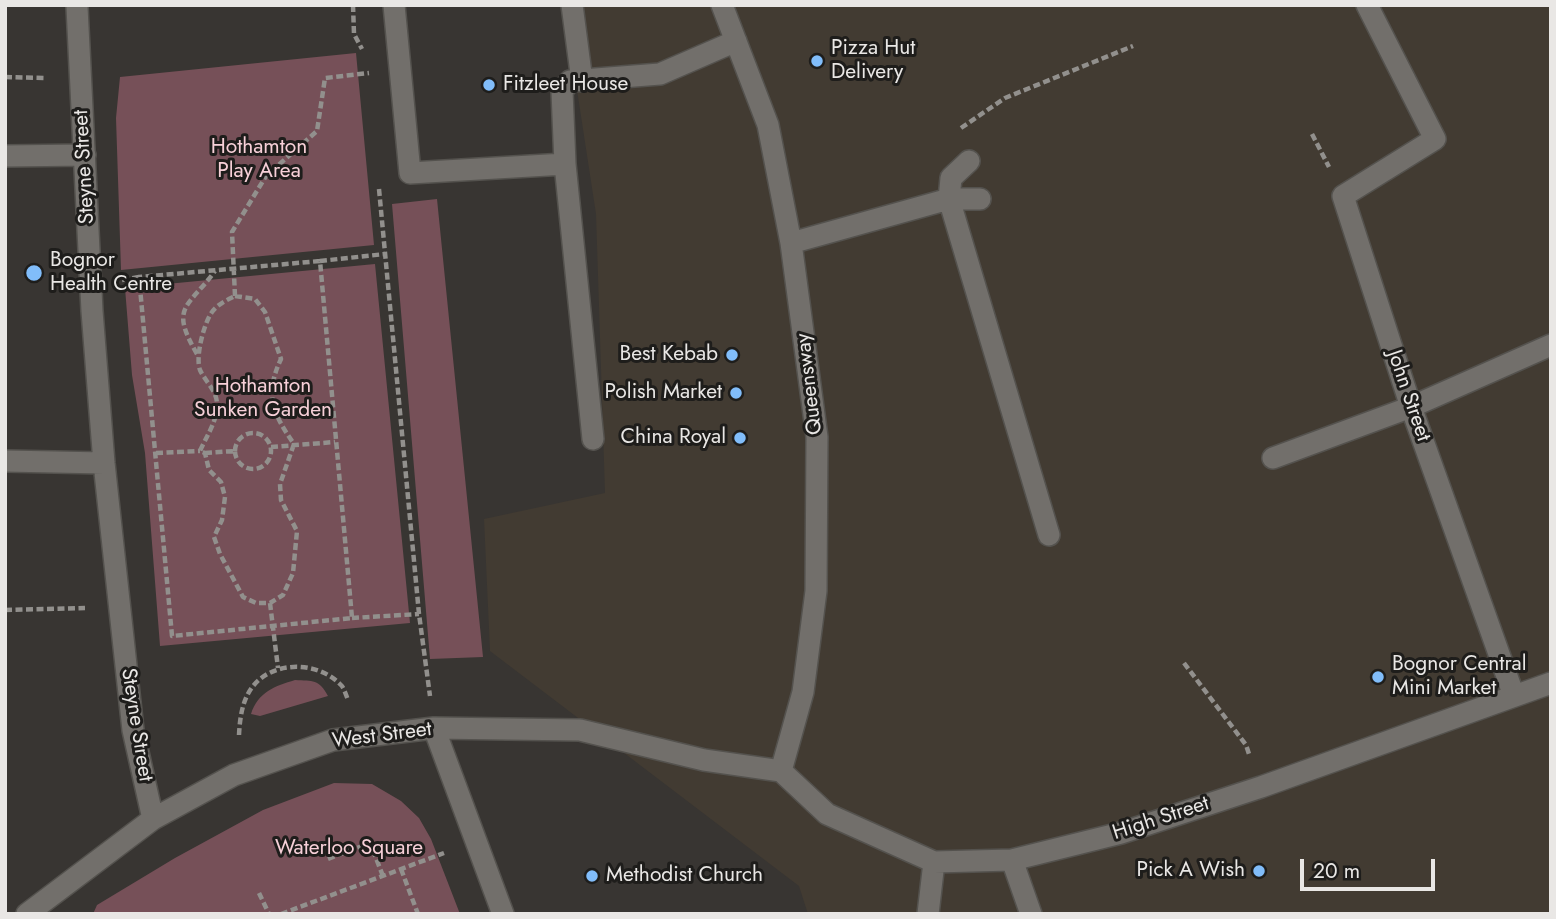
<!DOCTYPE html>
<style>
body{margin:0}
#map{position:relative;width:1556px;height:919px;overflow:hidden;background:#383532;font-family:Jost,sans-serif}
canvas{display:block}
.frame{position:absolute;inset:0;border:7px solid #e9e7e5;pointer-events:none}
.scale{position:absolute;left:1300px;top:859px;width:135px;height:32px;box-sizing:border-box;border:4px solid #e9e7e5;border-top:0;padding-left:9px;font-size:21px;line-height:24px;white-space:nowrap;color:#e9e7e5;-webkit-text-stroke:5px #1e1d1b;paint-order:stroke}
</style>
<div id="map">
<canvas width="1556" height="919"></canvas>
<div class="frame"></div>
<div class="scale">20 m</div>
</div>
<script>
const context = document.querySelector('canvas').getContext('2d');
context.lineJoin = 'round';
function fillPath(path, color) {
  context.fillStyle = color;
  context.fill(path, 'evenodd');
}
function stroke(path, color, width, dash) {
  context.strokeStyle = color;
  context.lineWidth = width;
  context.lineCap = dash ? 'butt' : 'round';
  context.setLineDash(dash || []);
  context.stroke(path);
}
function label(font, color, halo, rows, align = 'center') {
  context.font = font + ' Jost,sans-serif';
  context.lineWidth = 6;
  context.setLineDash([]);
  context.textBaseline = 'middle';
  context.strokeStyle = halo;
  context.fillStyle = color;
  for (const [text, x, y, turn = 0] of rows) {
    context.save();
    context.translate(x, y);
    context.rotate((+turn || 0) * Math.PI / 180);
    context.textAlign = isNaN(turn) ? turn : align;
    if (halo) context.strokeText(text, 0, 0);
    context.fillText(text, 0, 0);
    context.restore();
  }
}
const built = new Path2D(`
 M564,5H1551V914H808L799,886L490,651L484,519L605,493L596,214Z`);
const green = new Path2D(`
 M356,53L374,245L121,270L116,118L120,77Z
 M437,199L483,657L430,659L392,204Z
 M375,264L410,623L160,646L145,453L132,375L125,288Z
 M295,680C313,681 319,679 328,696L260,716L251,714C258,692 275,686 295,680Z
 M334,783L372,784L401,801L419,818L431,839L460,914H93L97,905L175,858L263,810Z`);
const path = new Path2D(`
 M353,5L354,34L362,49
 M5,77L46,78
 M961,128L1005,98L1133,46
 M1312,134L1329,167
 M379,189L419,614L430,696
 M320,261L139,277L172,636L352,618L320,261L385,254
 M122,280L139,277
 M235,296L255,299L265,312L281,359C264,395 273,414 294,444L280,484L281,500L297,531L293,573L283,595L270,603H256L243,597L220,554L214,537L222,520L225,497L221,482L209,470L205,453L200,451C206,437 218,420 217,404C217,391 205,381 200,370C195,357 204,323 212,312C218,304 227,300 235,296Z
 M235,296L232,232L266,176L317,131L325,78L369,73
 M197,354C169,306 188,308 215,271
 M235 451a18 18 0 1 1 36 0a18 18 0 1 1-36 0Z
 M271,447L335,442
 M156,453L200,451
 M205,453L235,451
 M270,603L278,668
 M5,610L85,608
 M352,618L419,614
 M1184,663L1246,745L1250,757
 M239,735C240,715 243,693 260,679C282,661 320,663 341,685C344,688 346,695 348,700
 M328,859L370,843L383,876
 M401,869L418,914
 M259,893L269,914
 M281,914L444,853`);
const minor = new Path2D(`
 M394,5L410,173L565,164
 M572,5L582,81
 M722,5L768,125L791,243L817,437L816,591L803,692L781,771
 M1367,5L1435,139L1343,196L1411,407L1514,696
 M77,7L92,311L104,463L133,730L153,819
 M5,156L85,155
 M969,161L951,178L949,199L1049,535
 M791,243L949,199H980
 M593,439L565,164L562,91L570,81L660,74L736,41
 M1273,458L1411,407L1551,345
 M5,461L104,463
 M434,728L503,914
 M781,771L827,814L934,862L1012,860L1121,833L1261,787L1551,683
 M1012,860L1031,914
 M27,914L153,819L234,775L333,740L434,728L580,730L704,760L781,771
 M928,914L934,862`);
const markers = [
 [817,61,7,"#81bdfa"],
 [489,85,7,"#81bdfa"],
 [34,273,9,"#81bdfa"],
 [732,355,7,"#81bdfa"],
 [736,393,7,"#81bdfa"],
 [740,438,7,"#81bdfa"],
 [1378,677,7,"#81bdfa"],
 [1259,871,7,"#81bdfa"],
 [592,876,7,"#81bdfa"]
];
const poiNames = [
 ["Pizza Hut",831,49],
 ["Delivery",831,73],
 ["Fitzleet House",503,85],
 ["Bognor",50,261],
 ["Health Centre",50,285],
 ["Best Kebab",718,355,"right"],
 ["Polish Market",722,393,"right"],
 ["China Royal",726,438,"right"],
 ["Bognor Central",1392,665],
 ["Mini Market",1392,689],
 ["Pick A Wish",1245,871,"right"],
 ["Methodist Church",606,876]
];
const parkNames = [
 ["Hothamton",259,148],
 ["Play Area",259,172],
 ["Hothamton",263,387],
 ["Sunken Garden",263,411],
 ["Waterloo Square",349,849]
];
const streetNames = [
 ["Steyne Street",85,167,-93],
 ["Queensway",810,384,-97],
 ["John Street",1408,396,71],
 ["Steyne Street",136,725,81],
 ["West Street",382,736,-7],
 ["High Street",1161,819,-18]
];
fillPath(built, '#423b32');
fillPath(green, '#765058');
stroke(minor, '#54524e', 24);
stroke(path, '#92908d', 4.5, [7, 3.5]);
stroke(minor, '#726f6b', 21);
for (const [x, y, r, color] of markers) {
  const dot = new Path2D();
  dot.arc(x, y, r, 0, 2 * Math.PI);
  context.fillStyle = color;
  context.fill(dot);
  stroke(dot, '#1e1d1b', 2.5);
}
label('21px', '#e9e7e5', '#1e1d1b', poiNames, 'left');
label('21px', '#f7d0d8', '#1e1d1b', parkNames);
label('21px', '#e9e7e5', '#1e1d1b', streetNames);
</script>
